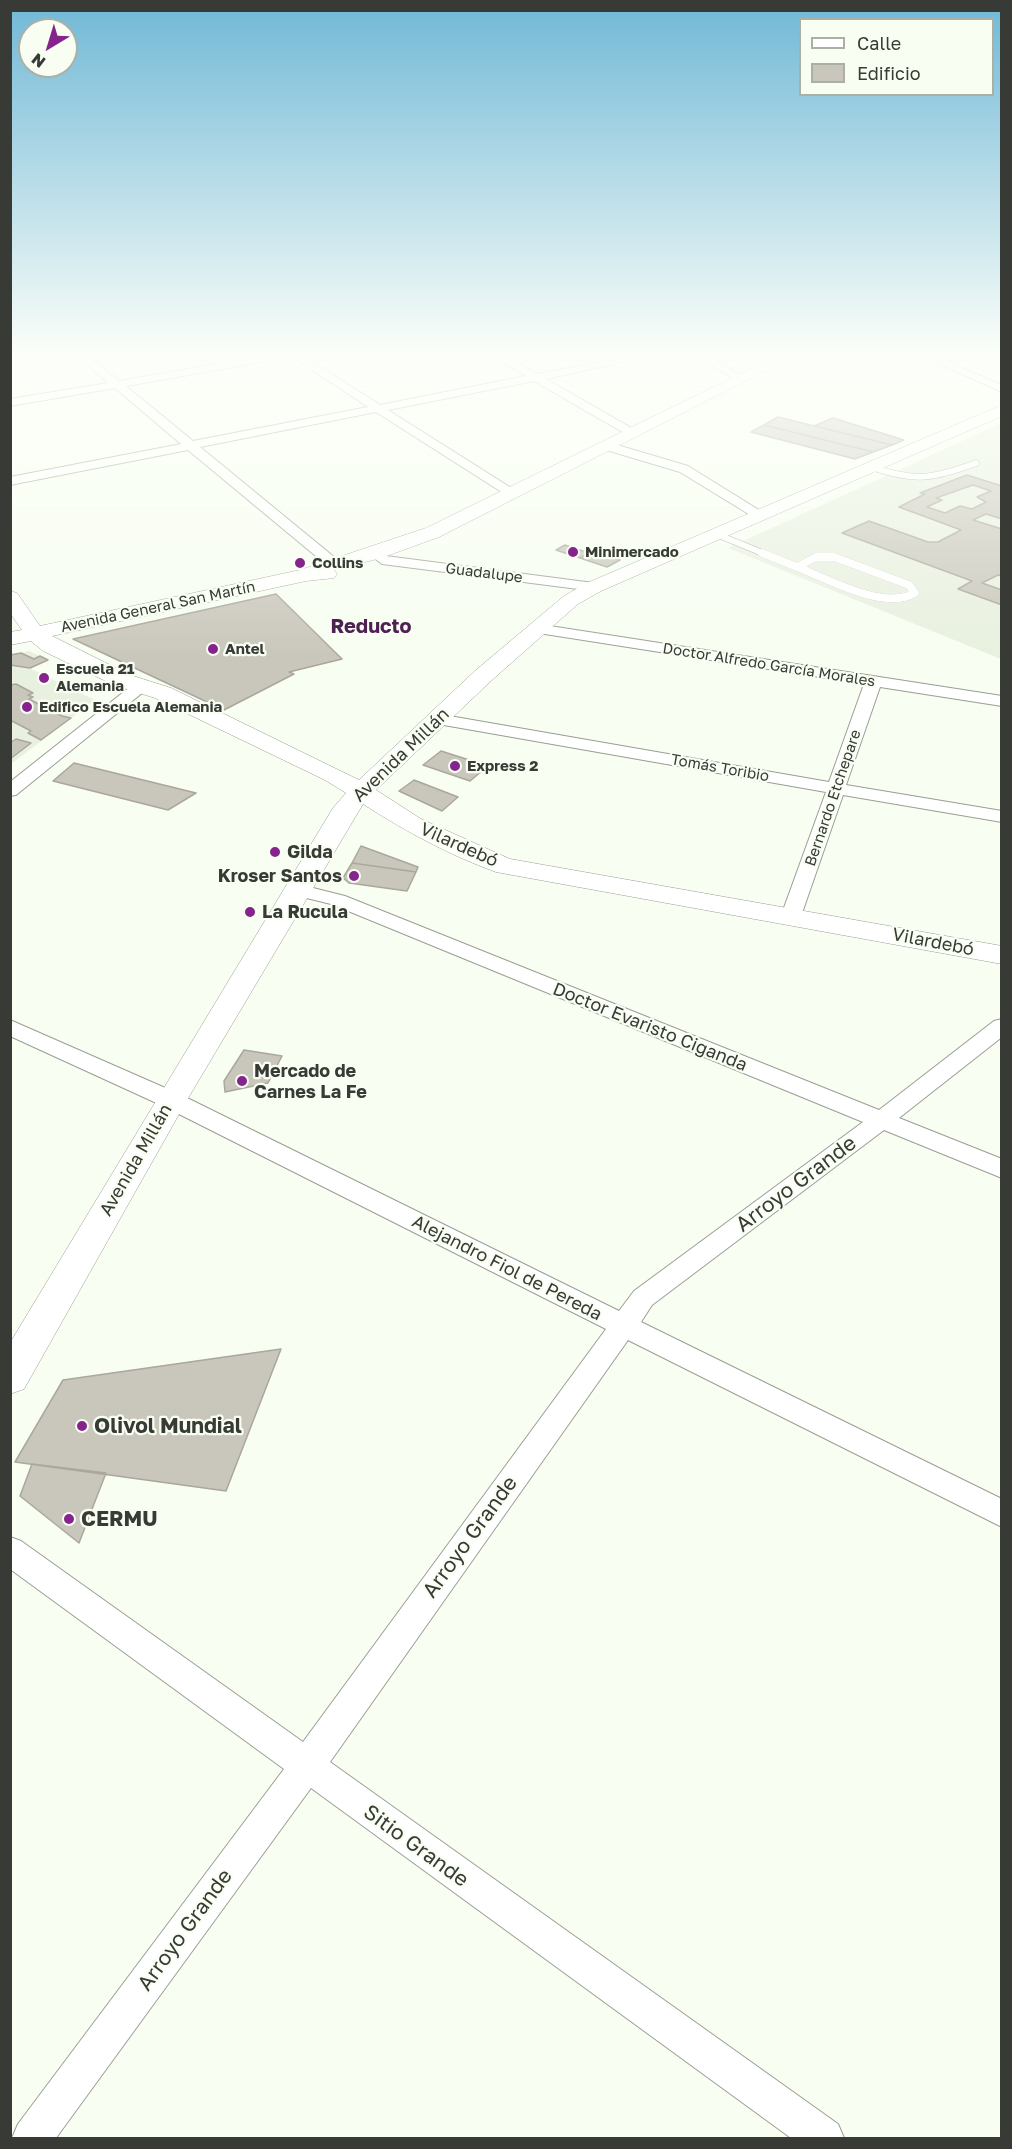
<!DOCTYPE html>
<meta charset="utf-8">
<style>
body{margin:0}
#map{position:relative;width:1012px;height:2149px;overflow:hidden;background:#f8fef2;font-family:"Golos Text",sans-serif}
canvas{display:block}
.frame{position:absolute;inset:0;border:12px solid #383a36;pointer-events:none}
.legend{position:absolute;left:799px;top:18px;width:195px;height:78px;box-sizing:border-box;background:#f8fef2;border:2px solid #abb0a7;margin:0;padding:8px 10px;list-style:none;font-size:18px;color:#383a36}
.legend li{display:flex;align-items:center;gap:12px;height:30px}
.legend b{width:30px;border:2px solid #abb0a7}
.north{position:absolute;left:18px;top:18px;width:60px;height:60px;box-sizing:border-box;background:#f8fef2;border:2px solid #abb0a7;border-radius:50%;rotate:218deg;font-size:16px;font-weight:700;line-height:24px;text-align:center;color:#383a36}
.north::after{content:'';display:block;margin:auto;width:21px;height:27px;background:#86248d;clip-path:polygon(50% 0,100% 100%,50% 72%,0 100%)}
</style>
<div id="map">
<canvas width="1012" height="2149"></canvas>
<div class="frame"></div>
<ul class="legend">
<li><b style="height:8px;background:#fff"></b>Calle</li>
<li><b style="height:16px;background:#c9c6bb"></b>Edificio</li>
</ul>
<div class="north">N</div>
</div>
<script>
const context = document.querySelector('canvas').getContext('2d');
context.lineJoin = 'round';
function fillPath(path, color) {
  context.fillStyle = color;
  context.fill(path, 'evenodd');
}
function stroke(path, color, width, dash) {
  context.strokeStyle = color;
  context.lineWidth = width;
  context.lineCap = dash ? 'butt' : 'round';
  context.setLineDash(dash || []);
  context.stroke(path);
}
function label(font, color, halo, rows, align = 'center') {
  context.font = font + ' "Golos Text",sans-serif';
  context.lineWidth = 4.5;
  context.setLineDash([]);
  context.textBaseline = 'middle';
  context.strokeStyle = halo;
  context.fillStyle = color;
  for (const [text, x, y, turn = 0] of rows) {
    context.save();
    context.translate(x, y);
    context.rotate((+turn || 0) * Math.PI / 180);
    context.textAlign = isNaN(turn) ? turn : align;
    if (halo) context.strokeText(text, 0, 0);
    context.fillText(text, 0, 0);
    context.restore();
  }
}
const built = new Path2D(`
 M1001,423V659L728,548L890,474Z
 M29,651L48,660L31,669L95,700L11,764V655Z`);
const building = new Path2D(`
 M778,417L814,426L892,445L873,452L764,425Z
 M833,418L904,440L892,445L814,426Z
 M764,425L873,452L855,459L751,432Z
 M967,475L1002,486V519L986,514L973,520L1002,529V576L998,575L982,583L1002,590V605L958,589L972,581L842,533L869,521L928,542H938L961,530L899,507L925,494L920,493ZM973,485L991,491L977,497L986,502L972,509L960,506L945,513L927,507L942,500L936,498Z
 M565,545L589,553L580,558L556,550Z
 M593,551L620,560L607,567L580,558Z
 M276,594L342,659L289,672L294,674L224,710L73,639Z
 M21,653L34,659L40,656L48,660L30,668L10,665V655Z
 M16,684L33,693L28,695L33,697L29,699L62,716L71,718L41,740L28,733L31,731L10,720V685Z
 M16,739L31,743L10,759V743Z
 M441,751L488,766L470,781L423,765Z
 M74,763L196,793L168,810L53,781Z
 M414,780L458,797L442,811L399,791Z
 M361,846L418,867L416,872L352,863Z
 M352,863L416,872L407,891L349,883L343,878Z
 M244,1050L282,1056L268,1083L225,1092L224,1081Z
 M281,1349L226,1491L15,1462L63,1380Z
 M32,1464L106,1473L79,1543L20,1496Z`);
const laneFar1 = new Path2D(`
 M871,467C915,482 933,479 976,463
 M716,534L765,554`);
const lane = new Path2D(`
 M762,553L797,567
 M816,557H834L909,585L915,593C884,611 828,579 797,567Z`);
const street = new Path2D(`
 M79,357H90L119,381L257,357H279L274,360L126,386L193,441L368,407L293,357H305L380,405L526,376L495,357H507L537,374L626,357H646L546,379L635,430V436L631,437L534,381L388,410L516,491V497L511,498L376,412L200,447L339,561V567H329L188,450L10,485V477L181,444L115,388L10,406V399L108,383Z
 M696,357H709L749,379L739,381Z
 M924,357H937L1002,385V392Z
 M607,442L688,466L767,515L765,518H755L680,472L603,449L601,446Z
 M376,550L386,556L594,583L601,587L594,591L382,564L369,554Z
 M537,624L1002,696V706L880,687L846,785L1002,811V822L843,795L801,916L798,920H784L781,916L826,792L438,724L430,719L438,714L829,782L864,684L532,632L529,629L532,626Z
 M141,681L147,683L149,686L147,689L16,795L10,796V782L135,683Z
 M297,884L345,896L879,1110L994,1021L1002,1019V1037L899,1118L1002,1159V1178L884,1130L652,1305L641,1322L1002,1499V1527L628,1340L330,1762L838,2124L844,2138H791L311,1788L56,2138H12L18,2124L284,1769L10,1569V1537L21,1541L303,1742L606,1329L163,1106L10,1036V1020L179,1094L619,1311L634,1291L863,1122L331,904L290,894L287,890Z`);
const secondary = new Path2D(`
 M775,357H793L439,537L381,558L334,570L337,574L334,578L306,581L52,636L130,675L171,688L359,780L476,670L564,596L587,583L1002,405V416L601,591L578,604L492,680L376,790L421,819L510,859L1002,946V964L496,872C449,855 405,831 363,804L187,1100L24,1389L10,1394V1343L333,808L346,793L325,780L155,698L114,685L43,651L31,641L10,645V632L22,630L10,613V591L17,593L40,626L300,570L426,528Z`);
const markers = [
 [573,552,6,"#86248d"],
 [300,563,6,"#86248d"],
 [213,649,6,"#86248d"],
 [44,678,6,"#86248d"],
 [27,707,6,"#86248d"],
 [455,766,6,"#86248d"],
 [275,852,6,"#86248d"],
 [354,876,6,"#86248d"],
 [250,912,6,"#86248d"],
 [242,1081,6,"#86248d"],
 [82,1426,6,"#86248d"],
 [69,1519,6,"#86248d"]
];
const farPoinames = [
 ["Minimercado",585,552],
 ["Collins",312,563],
 ["Antel",225,649],
 ["Escuela 21",56,669],
 ["Alemania",56,686],
 ["Edifico Escuela Alemania",39,707],
 ["Express 2",467,766]
];
const farStreetnames = [
 ["Guadalupe",484,573,7],
 ["Avenida General San Martín",158,607,-12],
 ["Doctor Alfredo García Morales",769,665,9],
 ["Tomás Toribio",720,768,10],
 ["Bernardo Etchepare",833,798,-71]
];
const streetNames = [
 ["Avenida Millán",401,755,-44],
 ["Vilardebó",459,845,24],
 ["Vilardebó",933,942,11],
 ["Doctor Evaristo Ciganda",650,1027,22],
 ["Avenida Millán",136,1160,-60],
 ["Alejandro Fiol de Pereda",507,1268,27]
];
const poiNames = [
 ["Gilda",287,852],
 ["Kroser Santos",342,876,"right"],
 ["La Rucula",262,912],
 ["Mercado de",254,1071],
 ["Carnes La Fe",254,1092]
];
const farDistrictnames = [
 ["Reducto",371,627]
];
const nearStreetnames = [
 ["Arroyo Grande",796,1184,-37],
 ["Arroyo Grande",470,1537,-54],
 ["Sitio Grande",416,1846,36],
 ["Arroyo Grande",185,1930,-54]
];
const nearPoinames = [
 ["Olivol Mundial",94,1426],
 ["CERMU",81,1519]
];
fillPath(built, '#e8f0df');
fillPath(building, '#c9c6bb');
stroke(building, '#aaa79c', 1.5);
stroke(laneFar1, '#9a9e94', 7);
stroke(lane, '#9a9e94', 8);
stroke(street, '#9a9e94', 2);
stroke(secondary, '#9a9e94', 1);
stroke(laneFar1, '#fff', 6);
stroke(lane, '#fff', 8);
fillPath(street, '#fff');
fillPath(secondary, '#fff');
const sky = context.createLinearGradient(0, 0, 0, 658);
sky.addColorStop(0, '#70b8d6');
sky.addColorStop(0.54, '#fcfff9');
sky.addColorStop(1, '#fcfff900');
context.fillStyle = sky;
context.fillRect(0, 0, 1012, 658);
for (const [x, y, r, color] of markers) {
  const dot = new Path2D();
  dot.arc(x, y, r, 0, 2 * Math.PI);
  context.fillStyle = color;
  context.fill(dot);
  stroke(dot, '#f8fef2', 2);
}
label('bold 15px', '#383a36', '#f8fef2', farPoinames, 'left');
label('15px', '#383a36', '#f8fef2', farStreetnames);
label('18px', '#383a36', '#f8fef2', streetNames);
label('bold 18px', '#383a36', '#f8fef2', poiNames, 'left');
label('bold 20px', '#4f2152', '#f8fef2', farDistrictnames);
label('21px', '#383a36', '#f8fef2', nearStreetnames);
label('bold 21px', '#383a36', '#f8fef2', nearPoinames, 'left');
</script>
